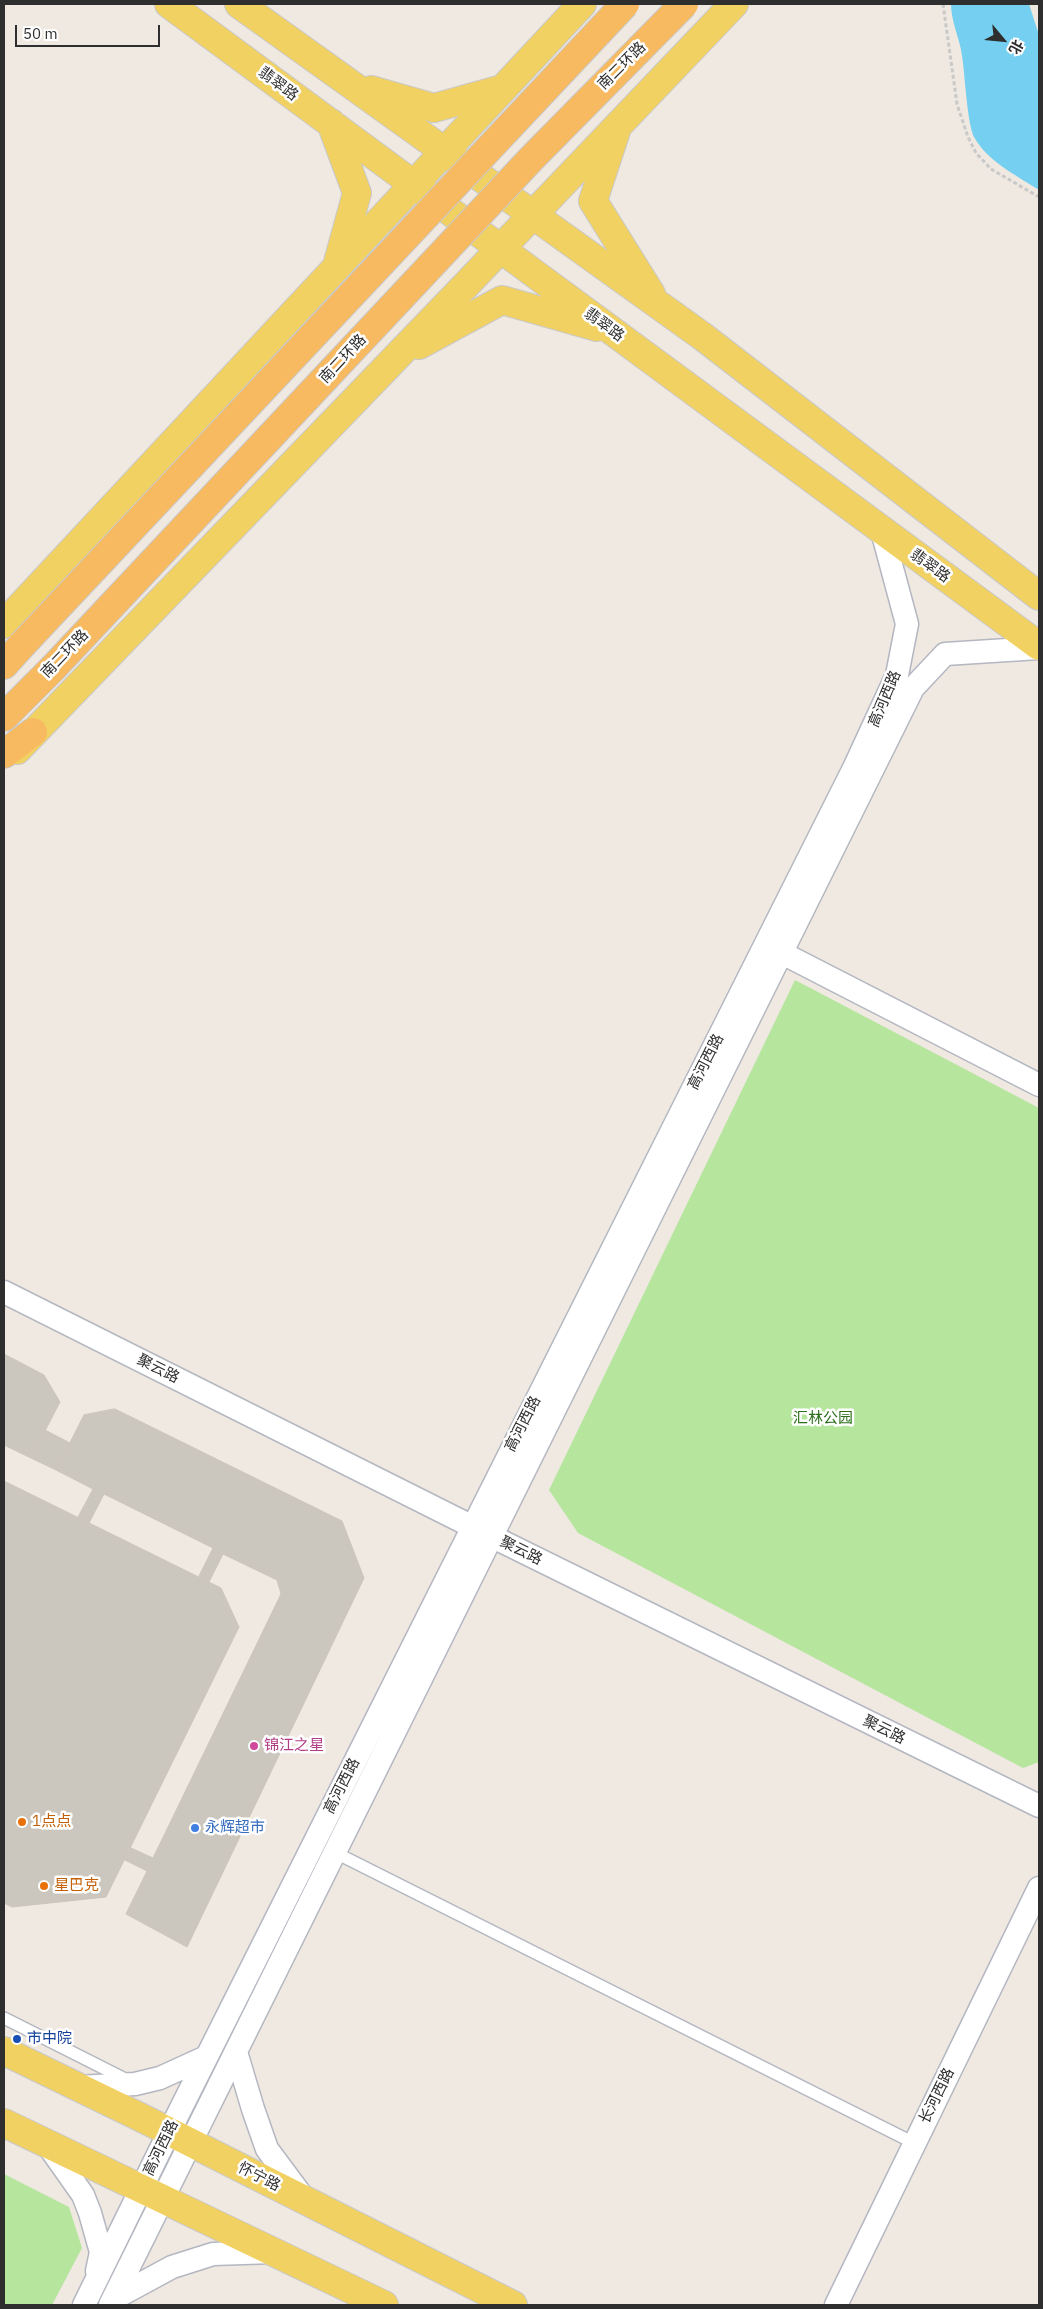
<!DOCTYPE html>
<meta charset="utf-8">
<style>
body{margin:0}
#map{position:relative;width:1043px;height:2309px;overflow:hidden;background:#efe9e1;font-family:"IBM Plex Sans","Noto Sans SC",sans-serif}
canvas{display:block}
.frame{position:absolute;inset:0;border:5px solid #2e2e2e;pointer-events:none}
.north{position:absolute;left:978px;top:15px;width:50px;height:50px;-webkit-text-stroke:4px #fff;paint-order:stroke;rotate:118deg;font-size:14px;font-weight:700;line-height:20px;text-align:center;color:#2e2e2e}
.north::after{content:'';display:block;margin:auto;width:18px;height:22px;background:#2e2e2e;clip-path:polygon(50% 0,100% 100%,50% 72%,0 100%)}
.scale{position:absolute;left:15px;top:25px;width:145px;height:22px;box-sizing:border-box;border:2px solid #2e2e2e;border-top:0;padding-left:6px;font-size:15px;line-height:18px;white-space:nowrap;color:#2e2e2e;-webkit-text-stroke:4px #fff;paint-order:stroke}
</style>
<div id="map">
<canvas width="1043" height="2309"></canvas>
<div class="frame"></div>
<div class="north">北</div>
<div class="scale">50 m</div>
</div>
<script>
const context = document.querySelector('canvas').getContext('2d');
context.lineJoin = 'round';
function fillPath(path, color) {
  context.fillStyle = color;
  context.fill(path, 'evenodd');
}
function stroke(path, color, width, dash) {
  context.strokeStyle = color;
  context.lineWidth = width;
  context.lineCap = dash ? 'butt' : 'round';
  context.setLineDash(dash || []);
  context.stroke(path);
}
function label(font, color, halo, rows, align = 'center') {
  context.font = font + ' "IBM Plex Sans","Noto Sans SC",sans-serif';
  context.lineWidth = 5;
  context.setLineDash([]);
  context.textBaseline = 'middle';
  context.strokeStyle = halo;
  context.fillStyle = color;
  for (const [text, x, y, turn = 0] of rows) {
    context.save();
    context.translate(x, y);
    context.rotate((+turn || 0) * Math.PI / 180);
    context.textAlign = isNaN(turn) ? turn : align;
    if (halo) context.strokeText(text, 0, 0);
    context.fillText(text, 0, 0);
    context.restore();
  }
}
const green = new Path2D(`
 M795,980L1039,1108V1762L1023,1768L578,1533L549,1490Z
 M4,2174L69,2207L82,2248L52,2305H4Z`);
const water = new Path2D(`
 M951,4H1029L1039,35V190C1016,175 988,162 974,137C967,123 965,74 962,56C960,39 951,22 951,4Z`);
const building = new Path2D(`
 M4,1354L44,1375L60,1402L31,1458L4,1445Z
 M115,1409L342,1521L364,1578L187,1947L126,1914L147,1871L125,1860L131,1848L153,1858L281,1594L277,1580L223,1554L209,1582L199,1576L213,1548L104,1494L89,1523L78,1517L93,1489L56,1470L84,1415Z
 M45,1430L70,1443L56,1470L31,1458Z
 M4,1481L221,1588L239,1627L106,1897L12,1907L4,1903Z`);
const path = new Path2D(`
 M943,4L957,104L968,137L976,153L991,169L1039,197`);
const service = new Path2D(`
 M336,1853L914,2143
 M4,2018L129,2081`);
const minor = new Path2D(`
 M780,952L1039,1085
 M4,1292L493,1537L1039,1806
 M236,2052L253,2109L267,2149L305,2200
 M77,2087L135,2084L160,2078L206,2057
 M47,2144L83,2195L90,2213L101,2252L97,2271
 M113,2299L172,2267L213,2254L274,2252
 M84,2305L169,2132L854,768L897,675L907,624L882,531
 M110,2305L913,688L945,654L1039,648
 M836,2305L1039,1888`);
const primary = new Path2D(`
 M169,4L1039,646
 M239,4L702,336L1039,596
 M371,90L434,108L502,89
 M331,123L357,193L338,262
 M616,131L593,201L651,294
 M419,345L502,300L597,327
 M4,624L582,4
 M17,750L464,287L734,4
 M4,2051L140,2117L513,2305
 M4,2123L384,2305`);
const trunk = new Path2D(`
 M4,665L22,645
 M4,717L53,668
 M4,754L33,732`);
const trunkBridge = new Path2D(`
 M22,645L625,4
 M53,668L531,159L684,4`);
const markers = [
 [254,1746,5,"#d1479c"],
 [22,1822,5,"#e8710a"],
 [195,1828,5,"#3f7fe0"],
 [44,1886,5,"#e8710a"],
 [17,2039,5,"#1a4fb4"]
];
const streetNames = [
 ["南二环路",622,66,-45],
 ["翡翠路",278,84,37],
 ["翡翠路",604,325,36],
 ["南二环路",343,359,-47],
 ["翡翠路",930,566,36],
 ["南二环路",65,654,-46],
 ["高河西路",885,699,-67],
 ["高河西路",706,1062,-63],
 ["聚云路",158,1369,27],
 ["高河西路",523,1424,-63],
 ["聚云路",521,1551,26],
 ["聚云路",884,1730,26],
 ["高河西路",342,1786,-63],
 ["长河西路",937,2096,-64],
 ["高河西路",161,2148,-64],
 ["怀宁路",259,2177,27]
];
const parkNames = [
 ["汇林公园",823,1419]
];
const hotelNames = [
 ["锦江之星",264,1746]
];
const foodNames = [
 ["1点点",32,1822],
 ["星巴克",54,1886]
];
const shopNames = [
 ["永辉超市",205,1828]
];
const transitNames = [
 ["市中院",27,2039]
];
fillPath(green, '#b6e59e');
fillPath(water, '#75cff0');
fillPath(building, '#cbc7bf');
stroke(building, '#cbc5ba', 1);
stroke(service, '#b4b7c1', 14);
stroke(minor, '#b4b7c1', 25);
stroke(primary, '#c9c9c9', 30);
stroke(trunk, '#c9c9c9', 30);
stroke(path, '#c9c9c9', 3, [4, 2.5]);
stroke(service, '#fff', 11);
stroke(minor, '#fff', 22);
stroke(primary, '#f2d163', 28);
stroke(trunk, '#f8ba60', 28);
stroke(trunkBridge, '#c9c9c9', 30, []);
stroke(trunkBridge, '#f8ba60', 28);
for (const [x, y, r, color] of markers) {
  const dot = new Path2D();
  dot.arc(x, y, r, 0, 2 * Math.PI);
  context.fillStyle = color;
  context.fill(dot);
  stroke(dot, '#fff', 2);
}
label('15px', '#2e2e2e', '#fff', streetNames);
label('15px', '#2c6e1b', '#fff', parkNames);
label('15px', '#b23c85', '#fff', hotelNames, 'left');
label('15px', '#c56008', '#fff', foodNames, 'left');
label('15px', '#366cbe', '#fff', shopNames, 'left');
label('15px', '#164399', '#fff', transitNames, 'left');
</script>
